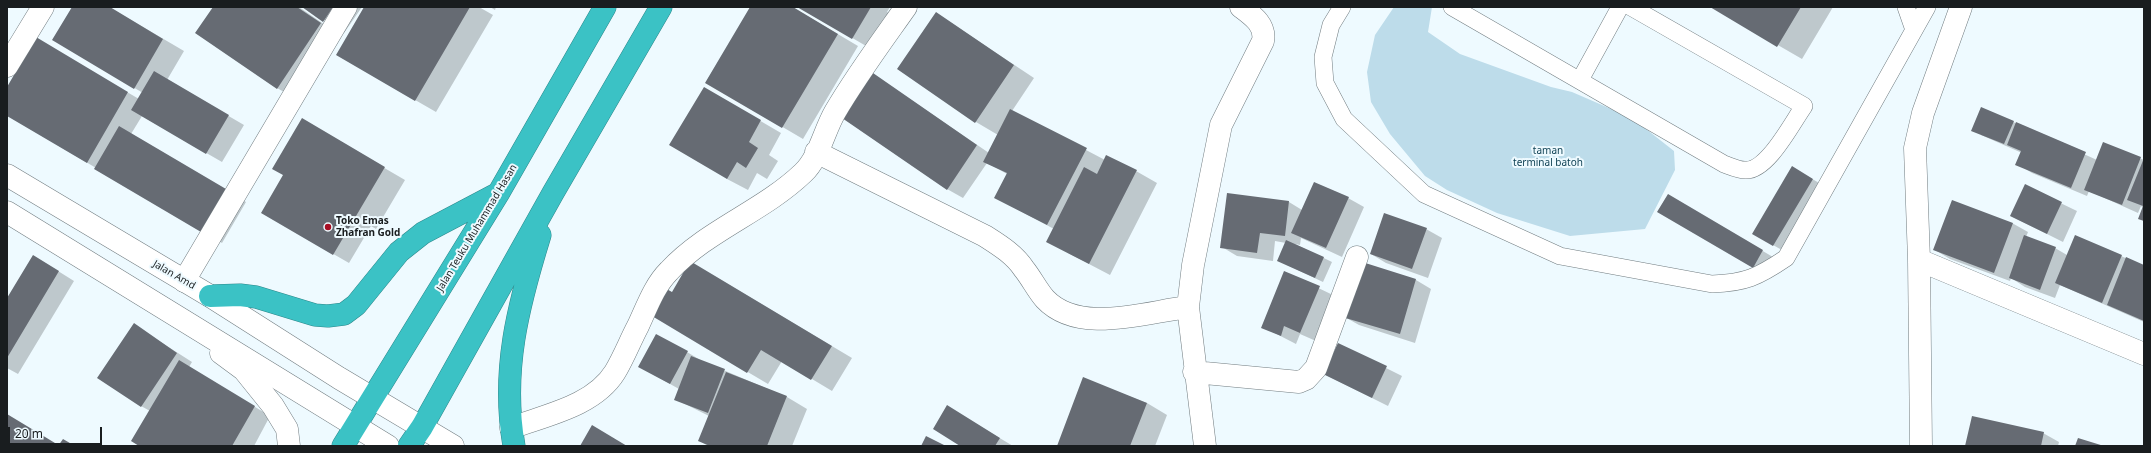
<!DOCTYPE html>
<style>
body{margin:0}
#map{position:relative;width:2151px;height:453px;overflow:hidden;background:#eefaff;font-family:"Noto Sans",sans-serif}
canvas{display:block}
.frame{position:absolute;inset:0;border:8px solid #191d1f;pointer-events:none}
.scale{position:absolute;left:8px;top:427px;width:94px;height:18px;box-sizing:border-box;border:2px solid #191d1f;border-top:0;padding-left:5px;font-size:12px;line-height:14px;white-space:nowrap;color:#191d1f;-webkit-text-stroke:3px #eefaff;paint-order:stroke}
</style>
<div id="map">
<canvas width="2151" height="453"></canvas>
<div class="frame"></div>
<div class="scale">20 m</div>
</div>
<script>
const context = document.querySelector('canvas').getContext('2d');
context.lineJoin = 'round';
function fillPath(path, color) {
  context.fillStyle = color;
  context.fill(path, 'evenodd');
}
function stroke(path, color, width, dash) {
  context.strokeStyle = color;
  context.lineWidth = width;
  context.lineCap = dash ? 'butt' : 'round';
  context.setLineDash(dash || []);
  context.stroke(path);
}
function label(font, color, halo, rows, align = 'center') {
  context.font = font + ' "Noto Sans",sans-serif';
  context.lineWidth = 4;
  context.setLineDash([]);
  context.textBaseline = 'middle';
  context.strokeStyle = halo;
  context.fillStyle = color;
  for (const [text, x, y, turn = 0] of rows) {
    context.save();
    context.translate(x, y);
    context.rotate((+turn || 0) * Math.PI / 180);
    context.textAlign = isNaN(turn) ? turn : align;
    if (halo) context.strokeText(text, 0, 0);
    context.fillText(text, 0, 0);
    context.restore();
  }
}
const green = new Path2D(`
 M1394,7H1432L1428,32L1460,54L1551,87L1572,92L1632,118L1674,151L1675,170L1645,229L1570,236L1497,213L1447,190L1425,176L1390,134L1371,102L1367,72L1375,35Z`);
const shadow = new Path2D(`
 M73,7H109L184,51L167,80L244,125L222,162L142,116L131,134L246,202L222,243L7,115V89L36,39L139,99L143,93L54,40Z
 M214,7H299L341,36L298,100L277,88Z
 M304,7H362L344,33Z
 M365,7H479L493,15L436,112L337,55Z
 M490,7H496L495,10Z
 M751,7H792L858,46L803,139L706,82Z
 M799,7H890L887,12L893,16L873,50Z
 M1712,7H1833L1802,59Z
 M936,13L1034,78L1012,111L1105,160L1136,171L1157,183L1110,275L1068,253L1054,229L996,198L1007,174L987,163L963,198L947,189L873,74L989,153L998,135L976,122L898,69Z
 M704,88L781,133L769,155L778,161L767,179L757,173L748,190L727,179Z
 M302,120L405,180L376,229L371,226L349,263L262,213L284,175Z
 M2013,122L2097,160L2104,143L2144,160V221L2139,218L2143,208L2141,206L2138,213L2089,191L2087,196L2032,173L2017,164L2022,153L1981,135Z
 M1807,176L1828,188L1789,254L1773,245Z
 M2025,186L2077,211L2063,242L2011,216Z
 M1228,194L1289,202L1302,210L1348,198L1364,207L1342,257L1301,238L1300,245L1295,244L1332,262L1323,282L1287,265L1286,243L1275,241L1273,261L1237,256L1222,247Z
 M1668,195L1778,260L1769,276L1658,211Z
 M2012,223L2028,232L2026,237L2055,248L2067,255L2121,256L2144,266V322L2060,285L2055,298L2025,287L2011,278L2010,281L1950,259L1935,250Z
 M1426,229L1442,238L1428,278L1386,263L1371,254Z
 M34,256L74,281L18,374L7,368V300Z
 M1360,263L1416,280L1431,289L1415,343L1359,325L1343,316Z
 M1285,272L1335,296L1316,341L1300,334L1296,344L1263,327Z
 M711,274L852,358L832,391L782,361L768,384L648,313L672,293Z
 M134,325L192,362L189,367L270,416L254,446H140L150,411L141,406Z
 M1338,344L1402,376L1388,406L1324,374Z
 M687,352L702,361L787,397L807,409L792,446H708L700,441L709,416L675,399L679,389L654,375Z
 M1084,379L1147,403L1167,415L1155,446H1058Z
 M963,416L1013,446H962Z
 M2043,433L2059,442L2058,446H1966Z`);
const building = new Path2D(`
 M72,7H110L163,39L134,89L52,40Z
 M213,7H297L321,23L277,89L195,33Z
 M302,7H333L323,22Z
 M364,7H470L415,101L336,55Z
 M750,7H793L838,34L782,128L705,83Z
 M797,7H871L852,39Z
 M1710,7H1801L1777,47Z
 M936,12L1014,65L975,123L897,69Z
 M36,37L128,92L87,163L7,116V87Z
 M154,71L229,115L206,154L131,110Z
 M873,73L977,145L947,190L842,118Z
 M704,87L761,120L749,142L758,148L746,168L737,162L727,179L669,145Z
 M1981,107L2014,121L2004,144L1971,131Z
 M1010,109L1087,148L1047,225L994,198L1007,173L983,162Z
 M302,118L385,167L333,255L261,213L283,175L272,169Z
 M2016,122L2086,152L2071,188L2015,165L2021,151L2007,145Z
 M119,126L226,189L201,232L94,169Z
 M2103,142L2141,157L2122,205L2084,190Z
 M1106,155L1137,170L1089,264L1046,242L1084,167L1097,174Z
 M2144,158V221L2138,219L2143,206L2127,200Z
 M1792,166L1813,179L1773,246L1752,234Z
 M1314,182L1349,197L1326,248L1291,233Z
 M2025,184L2062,202L2047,234L2010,216Z
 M1227,193L1289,201L1285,236L1260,233L1257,253L1220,248Z
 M1668,194L1763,250L1753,268L1657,212Z
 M1952,200L2013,223L1994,273L1933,250Z
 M1384,213L1427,228L1412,269L1370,254Z
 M2024,235L2056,247L2040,290L2009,278Z
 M2075,235L2122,255L2102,303L2055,283Z
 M1286,240L1324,257L1315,278L1277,261Z
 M33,255L59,271L7,358V298Z
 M2126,257L2144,265V321L2107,305Z
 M690,261L832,346L811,380L761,350L747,373L647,313L663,287L672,292Z
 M1359,261L1416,279L1400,334L1342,317Z
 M1284,271L1320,286L1300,333L1284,326L1281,336L1261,328Z
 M134,323L177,353L141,407L97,378Z
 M656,334L688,351L670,384L638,367Z
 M1338,343L1387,366L1372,398L1323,374Z
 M691,356L725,369L708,413L674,400Z
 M179,360L255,406L232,446H139L131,441Z
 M726,372L787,396L767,446H710L698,441Z
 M1083,377L1147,403L1130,446H1057Z
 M947,405L1000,438L995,446H960L933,429Z
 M7,414L55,443L53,446H7Z
 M1972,416L2044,432L2041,446H1965Z
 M592,425L627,446H580Z
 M926,436L946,446H921Z
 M2078,438L2104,446H2075Z
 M63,439L75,446H58Z`);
const lane = new Path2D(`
 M1342,7L1331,25L1323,57L1325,83L1344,119L1424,194L1560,256L1712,284C1745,283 1758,277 1786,258L1927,7
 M1452,7L1724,164C1730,166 1738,170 1745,170C1767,172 1792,123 1804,106L1631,7
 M1906,7L1914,30
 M1580,80L1620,7`);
const street = new Path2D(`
 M7,66L43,7
 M816,152L985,236C999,245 1014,254 1024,269C1032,279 1037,290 1045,299C1079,335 1145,312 1188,307
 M1919,260L1915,148L1923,113L1961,7
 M184,281L346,7
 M221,353L244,370L273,406L287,429L289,446
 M1194,372L1299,382L1306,379L1316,368L1357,257
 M511,428C546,415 594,406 615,372C624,357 630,341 638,326C647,307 654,286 669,271C707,230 762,212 803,173C819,158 824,131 835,112C856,76 882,41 906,7
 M1205,446L1188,307L1193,265L1221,125L1263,41C1266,25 1253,16 1241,7
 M1921,446L1919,260L2144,354`);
const secondary = new Path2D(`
 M7,175L210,296L339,378L453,446
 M7,212L388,446`);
const highway = new Path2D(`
 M210,296L240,295L256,297L315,315L328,316L344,314L356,305L399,252L423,233L497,194
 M343,446L498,194L605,7
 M409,446L422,427L553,193L661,7
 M514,446C501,371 518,306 540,235`);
const markers = [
 [328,227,4,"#a70e23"]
];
const parkNames = [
 ["taman",1548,151],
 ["terminal batoh",1548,163]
];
const poiNames = [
 ["Toko Emas",336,221],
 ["Zhafran Gold",336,233]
];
const streetNames = [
 ["Jalan Teuku Muhammad Hasan",477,228,-59],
 ["Jalan Amd",174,275,30]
];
fillPath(green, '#bddcea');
fillPath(shadow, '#0003');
fillPath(building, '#666b73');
stroke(lane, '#717c80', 18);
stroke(street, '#717c80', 23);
stroke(secondary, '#717c80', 23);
stroke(highway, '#2f888b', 23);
stroke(lane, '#fff', 17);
stroke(street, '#fff', 22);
stroke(secondary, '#fff', 22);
stroke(highway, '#3bc2c5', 22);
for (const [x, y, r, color] of markers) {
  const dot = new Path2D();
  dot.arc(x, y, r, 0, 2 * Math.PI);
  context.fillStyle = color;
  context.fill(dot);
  stroke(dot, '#eefaff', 1.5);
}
label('10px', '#0b3e51', '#eefaff', parkNames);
label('bold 10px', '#191d1f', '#eefaff', poiNames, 'left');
label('10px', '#191d1f', '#eefaff', streetNames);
</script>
